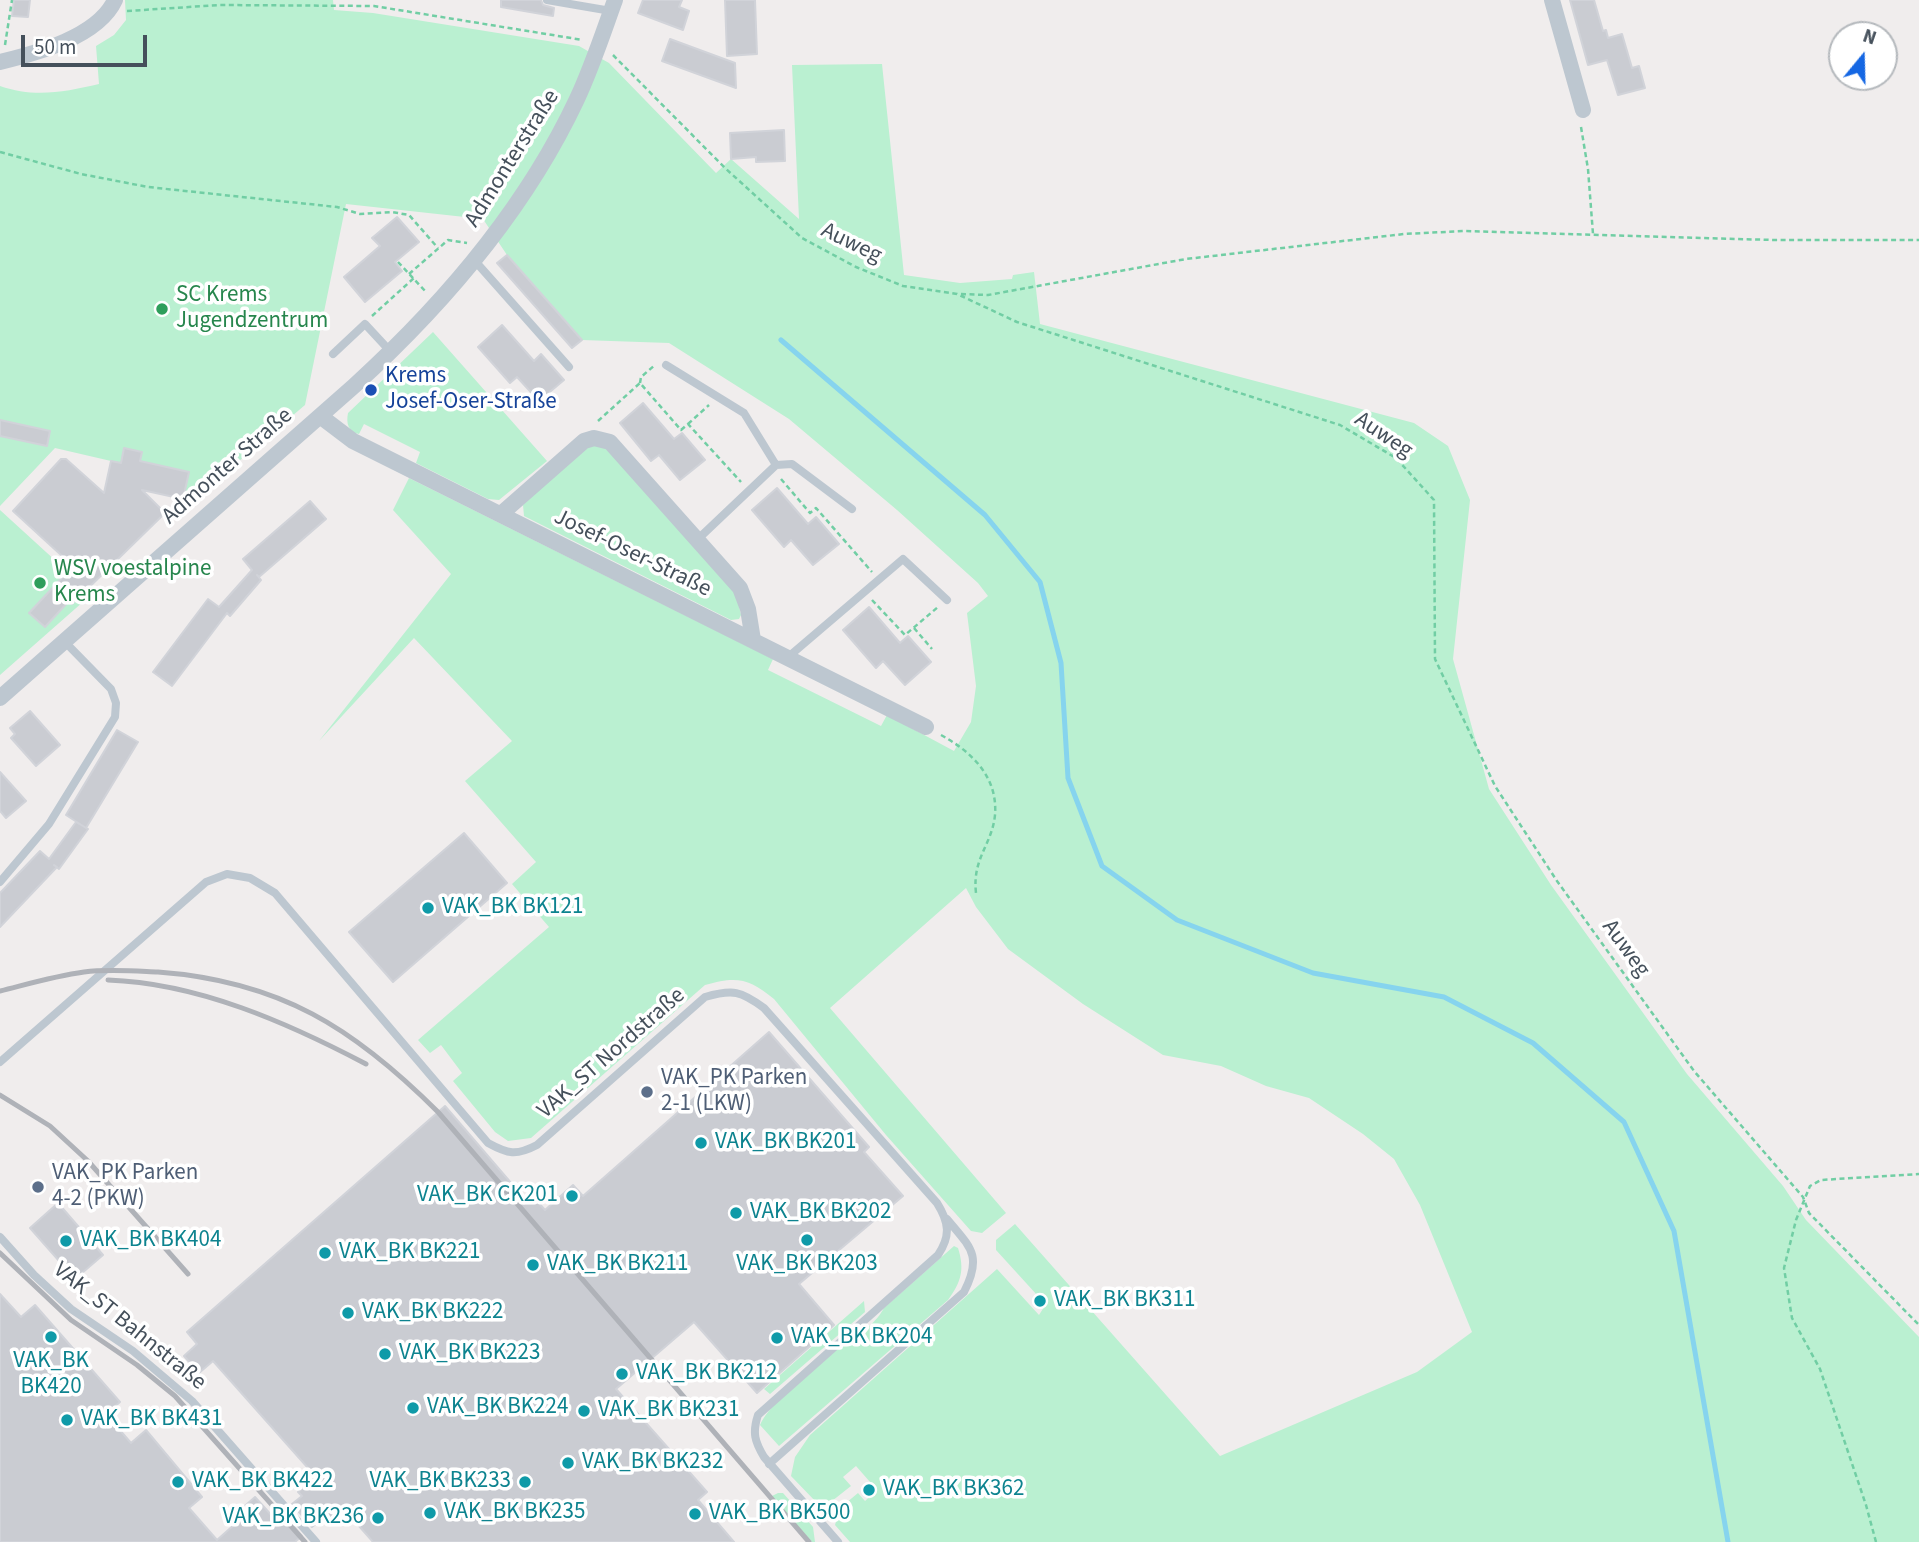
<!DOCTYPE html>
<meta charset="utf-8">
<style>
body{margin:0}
#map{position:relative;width:1919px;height:1542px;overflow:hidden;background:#f0eded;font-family:"Source Sans 3",sans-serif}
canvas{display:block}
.north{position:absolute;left:1828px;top:21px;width:70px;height:70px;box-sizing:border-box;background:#fff;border:2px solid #b5b9bd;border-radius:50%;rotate:19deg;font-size:19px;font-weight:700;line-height:28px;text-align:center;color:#45505b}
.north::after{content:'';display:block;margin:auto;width:24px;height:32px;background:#1567e3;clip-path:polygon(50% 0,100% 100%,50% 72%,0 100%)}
.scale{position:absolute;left:21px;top:35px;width:126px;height:32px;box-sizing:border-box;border:4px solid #45505b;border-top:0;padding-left:9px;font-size:21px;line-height:24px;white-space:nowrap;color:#45505b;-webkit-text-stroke:5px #fff;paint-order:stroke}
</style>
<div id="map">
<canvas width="1919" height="1542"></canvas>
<div class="north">N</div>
<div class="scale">50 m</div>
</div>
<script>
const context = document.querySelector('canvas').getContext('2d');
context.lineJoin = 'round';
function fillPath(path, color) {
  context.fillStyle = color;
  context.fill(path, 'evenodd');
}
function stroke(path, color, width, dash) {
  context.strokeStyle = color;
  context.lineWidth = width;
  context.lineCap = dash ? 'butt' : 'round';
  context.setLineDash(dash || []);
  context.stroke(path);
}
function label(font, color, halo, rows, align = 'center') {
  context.font = font + ' "Source Sans 3",sans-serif';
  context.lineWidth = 7;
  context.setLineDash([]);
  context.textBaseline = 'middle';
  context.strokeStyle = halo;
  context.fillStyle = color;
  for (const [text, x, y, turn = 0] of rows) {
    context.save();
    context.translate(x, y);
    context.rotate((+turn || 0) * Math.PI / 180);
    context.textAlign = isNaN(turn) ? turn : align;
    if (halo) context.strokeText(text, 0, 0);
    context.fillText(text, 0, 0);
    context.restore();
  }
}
const green = new Path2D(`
 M125,0H333L334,10L373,13L579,46L609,63L716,173L731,159L799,219L792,65L882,64L904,275L960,283L1012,279L1013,275L1034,272L1040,324L1414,423L1448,446L1470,500L1453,659L1489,789L1551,885L1687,1074L1783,1186L1806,1220L1919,1337V1542H850L835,1525L840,1508L858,1493L865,1501L877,1490L856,1466L843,1477L851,1486L832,1501L817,1503L791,1476L795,1457L810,1435L997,1269L1039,1315L1046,1304L1045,1298L1037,1295L996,1250V1240L1015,1224L1220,1456L1417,1372L1472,1332L1420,1205L1394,1159L1363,1134L1309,1098L1266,1086L1221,1066L1163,1055L1083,1004L1008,949L976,907L966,888L830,1008L1006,1213L982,1233L971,1231L886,1135L774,999C749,978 736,976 705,985L531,1138L508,1141L495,1132L453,1081L462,1073L441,1045L430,1053L418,1040L549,927L512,884L536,862L465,781L512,741L414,638L319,741L451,574L393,510L409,478L773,659L768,670L881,726L887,715L954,751L971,722L976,686L967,613L988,596L978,583L897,510L789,419L669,343L582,340L507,255L483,219L346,204L305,405L192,501L106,482L111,461L55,448L0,506V86C34,98 65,92 99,84L96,46L114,35L126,20Z
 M433,332L547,461L499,500L488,499L416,463L420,452L364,424L359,434C348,432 346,423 348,413Z
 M591,445L606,448L736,592L741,615L739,619L731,620L524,516L523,505L585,447Z
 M0,510L92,594L0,675Z
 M954,1246L958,1248C965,1270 961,1282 948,1300L779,1446L760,1425C769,1403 819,1362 839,1347C856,1335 873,1328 884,1308Z
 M864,1301L865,1312L770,1394L764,1389Z
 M778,1493H783L813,1527L815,1542H812L772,1496Z`);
const stream = new Path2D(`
 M781,340L985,515L1040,582L1061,663L1068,778L1102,866L1177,920L1313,973L1444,997L1533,1043L1624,1122L1674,1231L1728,1542`);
const building = new Path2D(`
 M14,0H30L28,17L12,16Z
 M501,0H541L543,5L554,8L553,16L501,7Z
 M643,0H682L679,7L689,11L683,30L638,13Z
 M725,0H755L757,54L727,56Z
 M1570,0H1594L1603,31L1606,30L1608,38L1622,34L1632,68L1639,66L1645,88L1618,95L1607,60L1588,65Z
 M670,39L735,63L736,88L662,61Z
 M784,130L785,161L756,162V157L731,159L730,133Z
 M397,217L419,242L395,262L402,271L365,302L344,277L380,246L372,238Z
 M507,255L582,340L572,348L497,263Z
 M502,325L534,361L541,354L564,380L539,401L517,377L510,383L478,347Z
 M643,403L674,439L682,433L705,460L680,480L659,455L651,461L620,423Z
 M0,420L50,431L47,446L0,436Z
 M124,448L142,452L140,461L189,472L183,499L142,490L165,513L72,604L69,601L45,627L29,613L73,566L13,511L61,459H66L104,493L111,461L121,463Z
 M777,488L808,524L816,517L839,544L813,565L791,540L784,547L752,510Z
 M310,501L326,519L259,577L257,575L261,580L230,616L227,613L172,686L153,672L208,599L219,607L252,570L243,559Z
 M869,607L900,643L908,636L931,662L905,685L883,661L876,668L843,630Z
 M30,711L60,745L36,766L11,738L15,734L10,728Z
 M117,730L138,742L86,828L66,815Z
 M0,772L26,801L6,818L0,811Z
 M76,822L88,829L59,869L54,865L57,867L0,927V893L40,851L49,859Z
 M464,833L507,883L393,982L349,932Z
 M769,1032L869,1147L864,1152L903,1196L799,1284L834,1325L757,1393L694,1322L616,1389L707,1492L698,1500L734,1542H373L344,1509L326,1524L322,1519L312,1527L292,1504L302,1496L298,1492L316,1477L213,1361L199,1373L184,1356L197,1344L187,1332L445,1106L524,1198L530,1193L545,1210L573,1185L583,1196Z
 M58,1203L103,1255L75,1279L30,1228Z
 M0,1294L21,1317L35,1305L120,1402L106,1414L131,1443L146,1430L202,1497L189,1508L217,1540L244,1516L239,1511L255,1497L274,1518L281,1512L302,1536L295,1542H0Z`);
const path = new Path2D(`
 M127,11L220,5L374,6L583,40
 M5,45L12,0
 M613,55L725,168L802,238L856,267L903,286L957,294L1017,322L1340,425L1396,458L1434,500L1435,659L1495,786L1557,881L1694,1071L1803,1197L1809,1213L1919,1325
 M1581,127L1588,169L1593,234
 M0,152L81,174L148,187L337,207L360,214L392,212L409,215L438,248
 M398,262L427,293
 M409,274L448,240L467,243
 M961,294L988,295L1186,259L1404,234L1464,231L1773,240H1919
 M372,316L414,278
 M640,383L641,377L655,365
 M598,421L640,383L681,430L688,424L741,482
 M688,424L709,405
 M781,479L810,513L816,508L872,572
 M872,600L905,635L938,607
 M914,628L932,649
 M941,735C972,752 998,777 995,815C992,845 972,858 976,893
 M1876,1542L1866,1505L1820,1369L1792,1318L1784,1268L1796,1220L1810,1186L1821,1180L1919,1174`);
const service = new Path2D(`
 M547,0L611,11
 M475,261L569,367
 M333,354L365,324L390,351
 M666,365L744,413L776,465
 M698,539L776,465L792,464L852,509
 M787,658L903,559L947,600
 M0,882L49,824L115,717L116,703L111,689L64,641
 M0,1062L206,882L227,874L250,878L275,893L488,1143C508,1154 516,1156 537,1145L705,997C733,989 741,991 764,1008L937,1203C949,1222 951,1236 938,1255L758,1415C752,1433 755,1442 764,1457L838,1542
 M0,1237L34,1275L71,1309L133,1351L192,1401L316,1542
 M769,1464L964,1292C983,1255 970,1247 947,1219`);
const minor = new Path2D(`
 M1552,0L1583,110
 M0,62C37,53 98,37 115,0
 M320,416L353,441L926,727
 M501,514L584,441L594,438L610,442L740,588L748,609L753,640
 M0,698L354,386C444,304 525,210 577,99C592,67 603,33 615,0`);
const rail = new Path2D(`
 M108,980C198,983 288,1023 366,1064
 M0,991C28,984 55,976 84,972C108,969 134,971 158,972C280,981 354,1028 438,1112L809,1542
 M0,1095L50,1126L88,1161L188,1274
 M0,1253L71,1320L137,1365L175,1396L305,1542`);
const markers = [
 [162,309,7,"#2e9e5b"],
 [371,390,7,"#1a4fb4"],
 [40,583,7,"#2e9e5b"],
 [428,908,7,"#0f9aa8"],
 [647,1092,7,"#5c6f8a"],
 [701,1143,7,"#0f9aa8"],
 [38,1187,7,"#5c6f8a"],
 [572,1196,7,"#0f9aa8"],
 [736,1213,7,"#0f9aa8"],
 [807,1240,7,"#0f9aa8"],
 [66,1241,7,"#0f9aa8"],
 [325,1253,7,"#0f9aa8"],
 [533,1265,7,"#0f9aa8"],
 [1040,1301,7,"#0f9aa8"],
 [348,1313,7,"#0f9aa8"],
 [51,1337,7,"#0f9aa8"],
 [777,1338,7,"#0f9aa8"],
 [385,1354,7,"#0f9aa8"],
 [622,1374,7,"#0f9aa8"],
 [413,1408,7,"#0f9aa8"],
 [584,1411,7,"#0f9aa8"],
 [67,1420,7,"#0f9aa8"],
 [568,1463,7,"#0f9aa8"],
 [178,1482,7,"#0f9aa8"],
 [525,1482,7,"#0f9aa8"],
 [869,1490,7,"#0f9aa8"],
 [430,1513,7,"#0f9aa8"],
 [695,1514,7,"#0f9aa8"],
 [378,1518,7,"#0f9aa8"]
];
const streetNames = [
 ["Admonterstraße",513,159,-58],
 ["Auweg",851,244,26],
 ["Auweg",1383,436,34],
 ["Admonter Straße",228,467,-41],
 ["Josef-Oser-Straße",632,554,26],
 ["Auweg",1625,949,54],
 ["VAK_ST Nordstraße",612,1054,-41],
 ["VAK_ST Bahnstraße",129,1327,39]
];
const leisureNames = [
 ["SC Krems",176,296],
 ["Jugendzentrum",176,322],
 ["WSV voestalpine",54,570],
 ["Krems",54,596]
];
const transitNames = [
 ["Krems",385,377],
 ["Josef-Oser-Straße",385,403]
];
const cultureNames = [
 ["VAK_BK BK121",442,908],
 ["VAK_BK BK201",715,1143],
 ["VAK_BK CK201",558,1196,"right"],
 ["VAK_BK BK202",750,1213],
 ["VAK_BK BK404",80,1241],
 ["VAK_BK BK221",339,1253],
 ["VAK_BK BK211",547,1265],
 ["VAK_BK BK203",807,1265,"center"],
 ["VAK_BK BK311",1054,1301],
 ["VAK_BK BK222",362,1313],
 ["VAK_BK BK204",791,1338],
 ["VAK_BK BK223",399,1354],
 ["VAK_BK",51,1362,"center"],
 ["BK420",51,1388,"center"],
 ["VAK_BK BK212",636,1374],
 ["VAK_BK BK224",427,1408],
 ["VAK_BK BK231",598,1411],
 ["VAK_BK BK431",81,1420],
 ["VAK_BK BK232",582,1463],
 ["VAK_BK BK422",192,1482],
 ["VAK_BK BK233",511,1482,"right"],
 ["VAK_BK BK362",883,1490],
 ["VAK_BK BK235",444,1513],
 ["VAK_BK BK500",709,1514],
 ["VAK_BK BK236",364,1518,"right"]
];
const serviceNames = [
 ["VAK_PK Parken",661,1079],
 ["2-1 (LKW)",661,1105],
 ["VAK_PK Parken",52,1174],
 ["4-2 (PKW)",52,1200]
];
fillPath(green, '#baf0d1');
stroke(stream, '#86d4ee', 5);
fillPath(building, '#caccd2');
stroke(building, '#d1d3d9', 2);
stroke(path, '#71cea4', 2.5, [5, 3.5]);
stroke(service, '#bdc7d0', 8);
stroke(minor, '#bdc7d0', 16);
stroke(rail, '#afb2b8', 5);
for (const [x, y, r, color] of markers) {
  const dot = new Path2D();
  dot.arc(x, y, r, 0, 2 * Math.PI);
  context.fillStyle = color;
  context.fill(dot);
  stroke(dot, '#fff', 2.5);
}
label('23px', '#45505b', '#fff', streetNames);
label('23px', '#27864d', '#fff', leisureNames, 'left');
label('23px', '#164399', '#fff', transitNames, 'left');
label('23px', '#0d838f', '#fff', cultureNames, 'left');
label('23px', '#4e5e75', '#fff', serviceNames, 'left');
</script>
